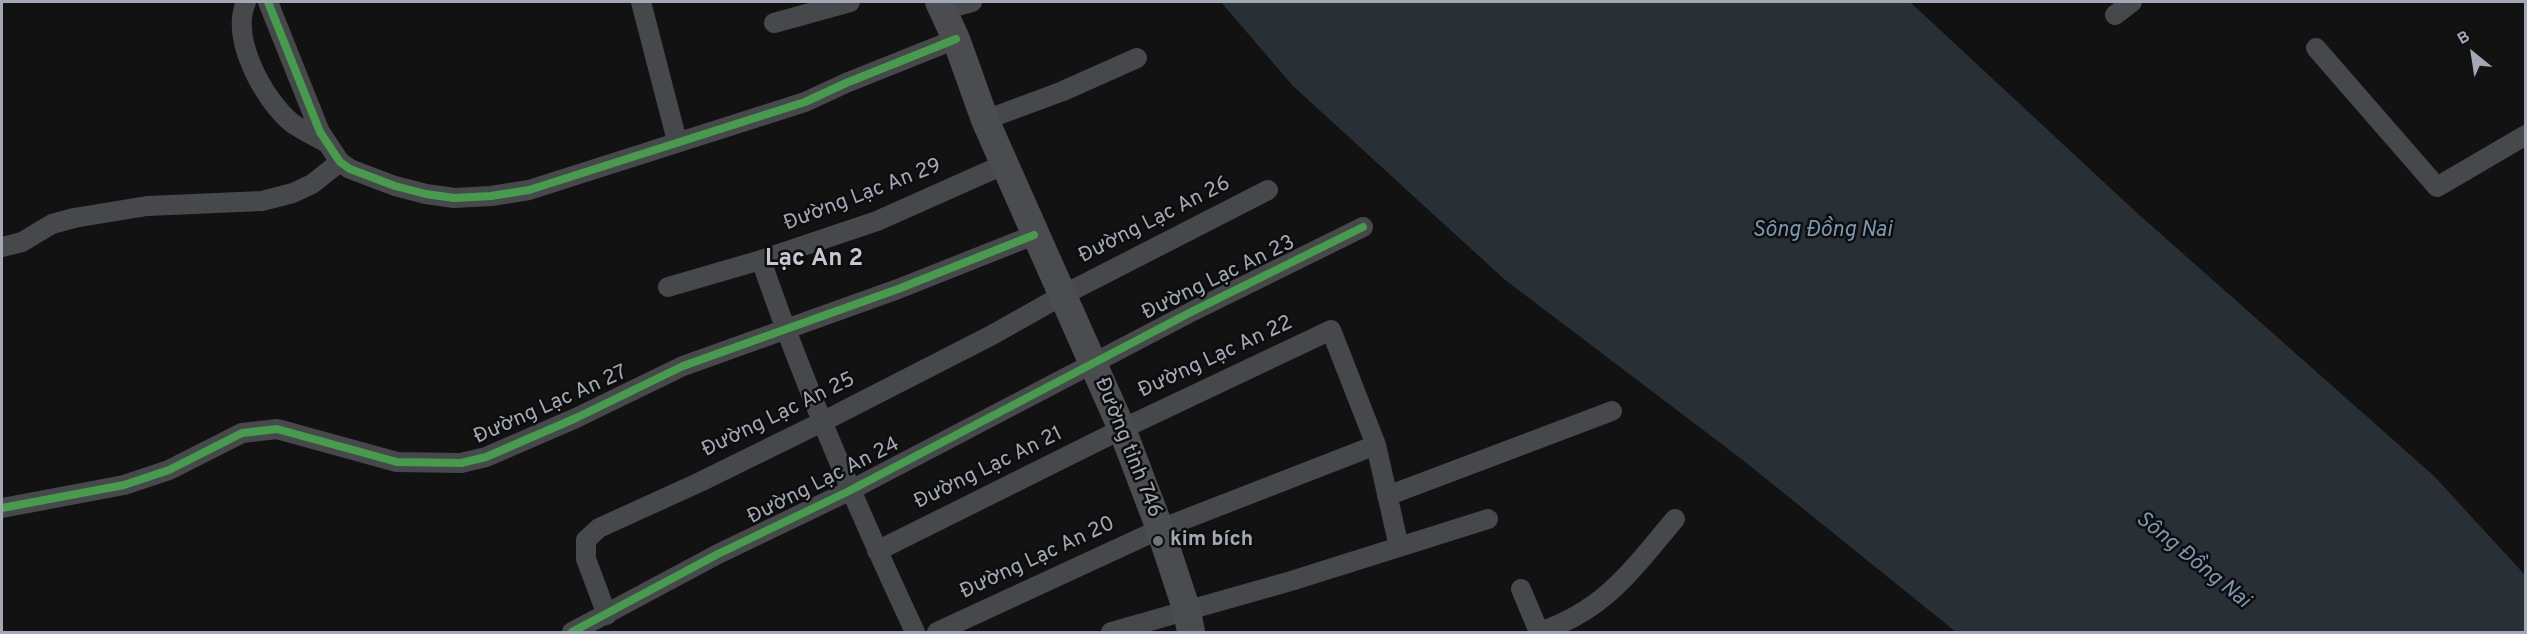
<!DOCTYPE html>
<meta charset="utf-8">
<style>
body{margin:0}
#map{position:relative;width:2527px;height:634px;overflow:hidden;background:#121213;font-family:Overpass,sans-serif}
canvas{display:block}
.frame{position:absolute;inset:0;border:3px solid #a3a9b4;pointer-events:none}
.north{position:absolute;left:2443px;top:24px;width:60px;height:60px;-webkit-text-stroke:4px #0d0d0e;paint-order:stroke;rotate:330deg;font-size:16px;font-weight:700;line-height:24px;text-align:center;color:#a3a9b4}
.north::after{content:'';display:block;margin:auto;width:21px;height:27px;background:#a3a9b4;clip-path:polygon(50% 0,100% 100%,50% 72%,0 100%)}
</style>
<div id="map">
<canvas width="2527" height="634"></canvas>
<div class="frame"></div>
<div class="north">B</div>
</div>
<script>
const context = document.querySelector('canvas').getContext('2d');
context.lineJoin = 'round';
function fillPath(path, color) {
  context.fillStyle = color;
  context.fill(path, 'evenodd');
}
function stroke(path, color, width, dash) {
  context.strokeStyle = color;
  context.lineWidth = width;
  context.lineCap = dash ? 'butt' : 'round';
  context.setLineDash(dash || []);
  context.stroke(path);
}
function label(font, color, halo, rows, align = 'center') {
  context.font = font + ' Overpass,sans-serif';
  context.lineWidth = 5;
  context.setLineDash([]);
  context.textBaseline = 'middle';
  context.strokeStyle = halo;
  context.fillStyle = color;
  for (const [text, x, y, turn = 0] of rows) {
    context.save();
    context.translate(x, y);
    context.rotate((+turn || 0) * Math.PI / 180);
    context.textAlign = isNaN(turn) ? turn : align;
    if (halo) context.strokeText(text, 0, 0);
    context.fillText(text, 0, 0);
    context.restore();
  }
}
const water = new Path2D(`
 M1221,2H1910L2136,212L2434,476L2525,575V632H1956L1744,461L1504,279L1292,85Z`);
const minor = new Path2D(`
 M246,2C230,39 264,100 292,123C302,130 314,136 325,142
 M268,2L320,132L340,162L350,169L395,186L426,194L454,198L491,196L529,190L805,102L846,83L956,39
 M641,2L677,141
 M942,10L972,2
 M2115,15L2132,2
 M774,23L850,2
 M2316,48L2437,187L2526,135
 M985,120L1063,91L1137,58
 M2,247L22,242L52,224L74,218L147,206L262,201L293,193L312,184L340,162
 M761,260C805,388 858,510 915,632
 M668,287L761,260L877,221L1005,164
 M1387,496L1612,411
 M2,508L124,485L169,470L242,433L277,429L397,462L461,463L486,457L576,418L683,366L898,289L1034,235
 M877,551L1122,429L1331,330L1376,445L1399,547
 M1521,589L1539,632
 M607,615L586,559V540L599,528L700,482L822,422L992,335L1063,295L1268,190
 M572,632L718,554L849,491L1193,311L1363,227
 M937,632L1160,529L1376,445
 M1111,632L1291,581L1488,519
 M1540,632C1606,609 1631,571 1675,519`);
const secondary = new Path2D(`
 M939,2L956,39L985,120L1122,429L1160,529L1187,611L1191,632`);
const cycleway = new Path2D(`
 M268,2L320,132L340,162L350,169L395,186L426,194L454,198L491,196L529,190L805,102L846,83L956,39
 M2,508L124,485L169,470L242,433L277,429L397,462L461,463L486,457L576,418L683,366L898,289L1034,235
 M572,632L718,554L849,491L1193,311L1363,227`);
const markers = [
 [1158,541,6,"#70747c"]
];
const streetNames = [
 ["Đường Lạc An 29",863,196,-21],
 ["Đường Lạc An 26",1155,221,-27],
 ["Đường Lạc An 23",1219,279,-26],
 ["Đường Lạc An 22",1216,358,-25],
 ["Đường Lạc An 27",551,406,-24],
 ["Đường Lạc An 25",779,416,-26],
 ["Đường tỉnh 746",1127,448,68],
 ["Đường Lạc An 21",989,469,-26],
 ["Đường Lạc An 24",824,482,-27],
 ["Đường Lạc An 20",1038,559,-25]
];
const poiNames = [
 ["kim bích",1170,541]
];
const waterNames = [
 ["Sông Đồng Nai",1822,232],
 ["Sông Đồng Nai",2192,561,39]
];
const quarterNames = [
 ["Lạc An 2",814,260]
];
fillPath(water, '#283036');
stroke(minor, '#47484b', 20);
stroke(secondary, '#4b4c4f', 28);
stroke(cycleway, '#469c4c', 8);
for (const [x, y, r, color] of markers) {
  const dot = new Path2D();
  dot.arc(x, y, r, 0, 2 * Math.PI);
  context.fillStyle = color;
  context.fill(dot);
  stroke(dot, '#0d0d0e', 2);
}
label('21px', '#a3a9b4', '#0d0d0e', streetNames);
label('bold 21px', '#a3a9b4', '#0d0d0e', poiNames, 'left');
label('italic 22px', '#7998b0', '#0d0d0e', waterNames);
label('bold 24px', '#c4c7d0', '#0d0d0e', quarterNames);
</script>
